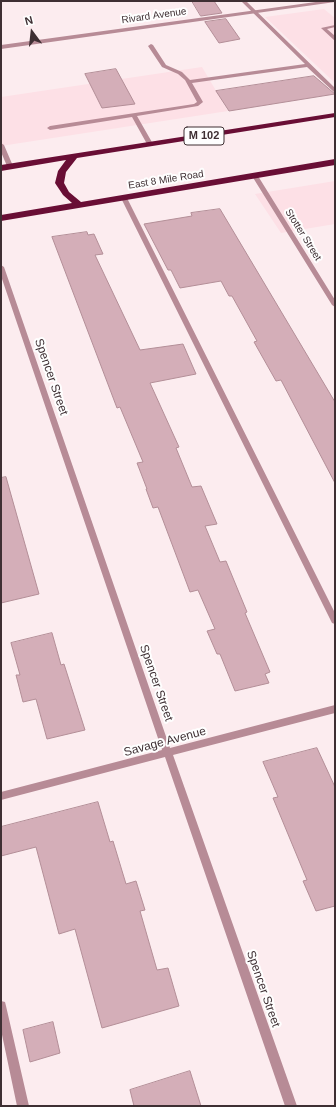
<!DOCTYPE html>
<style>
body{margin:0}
#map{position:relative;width:336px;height:1107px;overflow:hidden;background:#fcecef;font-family:Arial,sans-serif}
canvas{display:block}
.frame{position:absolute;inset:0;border:2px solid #3e2f33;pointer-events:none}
.north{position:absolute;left:12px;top:12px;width:40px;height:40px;-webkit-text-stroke:3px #fefefe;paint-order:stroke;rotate:345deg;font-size:11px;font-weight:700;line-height:16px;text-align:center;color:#3e2f33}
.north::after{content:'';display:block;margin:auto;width:14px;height:18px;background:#3e2f33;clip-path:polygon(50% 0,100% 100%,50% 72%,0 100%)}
</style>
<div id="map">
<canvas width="336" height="1107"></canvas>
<div class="frame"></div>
<div class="north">N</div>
</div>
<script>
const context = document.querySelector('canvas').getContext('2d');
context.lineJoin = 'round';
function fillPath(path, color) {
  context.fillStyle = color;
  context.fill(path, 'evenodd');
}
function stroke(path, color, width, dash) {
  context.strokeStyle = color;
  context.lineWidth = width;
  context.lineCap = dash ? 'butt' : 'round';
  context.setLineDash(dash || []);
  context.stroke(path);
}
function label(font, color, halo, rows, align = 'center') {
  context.font = font + ' Arial,sans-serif';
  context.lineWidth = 4;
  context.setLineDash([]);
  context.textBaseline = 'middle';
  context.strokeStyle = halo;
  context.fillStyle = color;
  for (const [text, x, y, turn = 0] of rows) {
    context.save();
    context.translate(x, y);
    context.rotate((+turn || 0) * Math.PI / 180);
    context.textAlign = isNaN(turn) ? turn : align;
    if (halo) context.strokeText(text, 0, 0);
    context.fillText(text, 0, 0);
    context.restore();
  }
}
const built = new Path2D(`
 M324,9L335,18V83L265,17Z
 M202,67L228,111L1,146V97Z
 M335,181V224L281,233L255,194Z`);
const building = new Path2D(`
 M192,1H214L222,13L201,16Z
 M226,19L240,39L219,43L205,22Z
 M116,69L135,104L102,108L85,74Z
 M314,76L335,94L229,111L216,91Z
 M220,209L335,402V483L281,380L276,381L254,342L257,341L232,296H229L221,281L180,288L171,270H168L144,224L192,216L191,213Z
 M87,232L88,235L94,234L103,254L95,255L140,350L183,344L196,374L150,383L179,447L176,448L192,487L201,486L217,524L205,526L220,562L226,561L247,612L245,613L270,672L265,674L269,683L235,691L220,654H217L207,631L215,629L198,590L190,592L158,507L153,508L146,489H147L137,463L143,462L120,407L117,408L52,237Z
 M6,477L39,594L1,603V478Z
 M52,633L61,665L64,664L85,730L47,739L36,699L23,702L16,675H20L11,643Z
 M317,748L335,787V906L316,911L303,881L307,880L273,798L278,797L263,762Z
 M98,802L110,842L113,841L126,884L136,881L145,910L140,911L157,970L168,968L179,1006L102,1028L75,929L59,934L36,847L1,856V827Z
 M53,1022L60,1053L30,1062L23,1030Z
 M190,1071L201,1106H134L130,1090Z`);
const lane = new Path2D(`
 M241,1H246L335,88V93L307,67L192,83L203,102L198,106L137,116L153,144L150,146L147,144L132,117L50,130L47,128L50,126L194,104L197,102L185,80L178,74L162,67L148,46L151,44L153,45L166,65L182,72L190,80L305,64Z
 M335,25V27L327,29L335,36V41L321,28Z
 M1,143L4,145L13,166L12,167L7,166L1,152Z
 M124,196L127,198L335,613V624L332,623L331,621L121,198Z
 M1,1001L5,1002L6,1006L29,1106H17L1,1030Z`);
const street = new Path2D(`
 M323,1L335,2L1,49V45Z
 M255,174L258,176L335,300V307L332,305L252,176Z
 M1,265L4,267L170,748L335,705V713L173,755L297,1106H285L165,757L1,800V792L162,750L1,276Z`);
const highway = new Path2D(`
 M335,113V117L77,158L66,172L64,183L69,192L81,202L335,159V165L1,221V215L72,203L63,195L55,183L58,171L66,160L1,171V165Z`);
const farStreetnames = [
 ["Rivard Avenue",154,16,-8],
 ["East 8 Mile Road",166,180,-9],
 ["Stotter Street",303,235,58]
];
const shields = [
 [204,136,40]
];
const shieldNames = [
 ["M 102",204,136]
];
const streetNames = [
 ["Spencer Street",51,377,71],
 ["Spencer Street",156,683,71],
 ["Savage Avenue",165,742,-15],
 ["Spencer Street",263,989,71]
];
fillPath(built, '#fde0e6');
fillPath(building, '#d4aeb8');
stroke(building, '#b38e97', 1);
fillPath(lane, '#b78b96');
fillPath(street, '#b78b96');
fillPath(highway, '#690e35');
label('10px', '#3e2f33', '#fefefe', farStreetnames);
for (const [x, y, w] of shields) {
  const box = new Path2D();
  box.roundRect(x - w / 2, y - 9, w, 18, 3);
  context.fillStyle = '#fefefe';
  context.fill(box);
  stroke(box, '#3e2f33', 1);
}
label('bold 11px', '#3e2f33', null, shieldNames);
label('12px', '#3e2f33', '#fefefe', streetNames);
</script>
